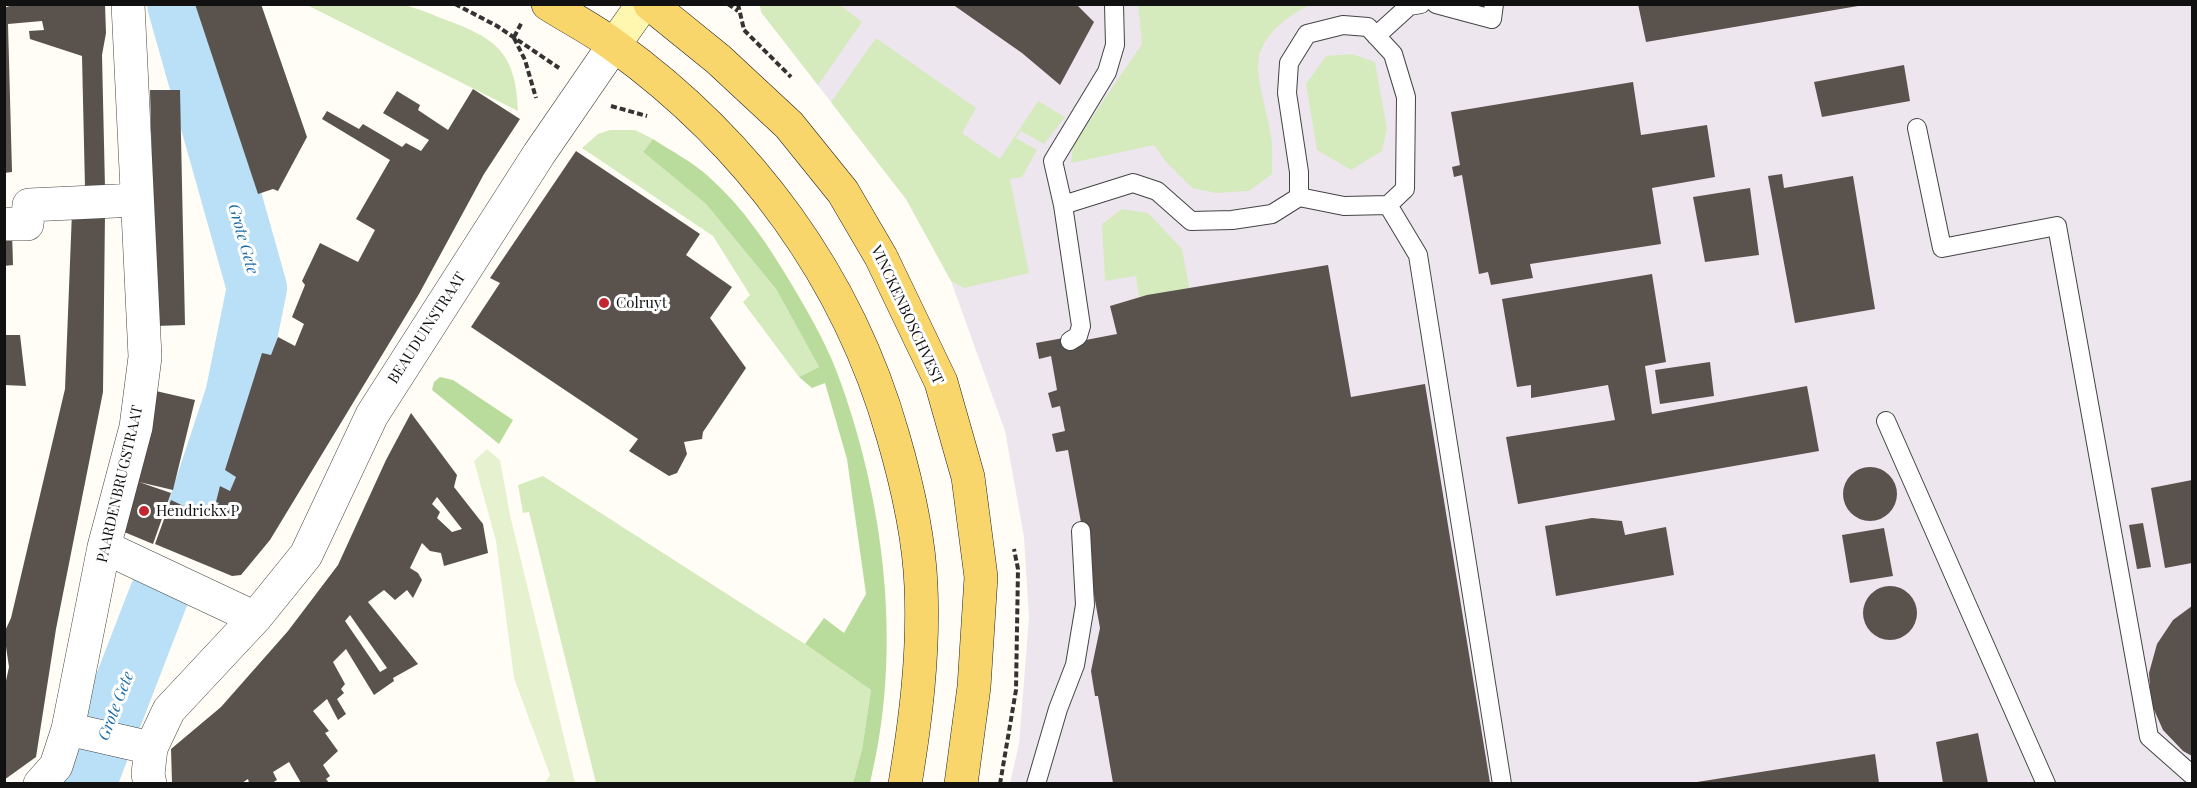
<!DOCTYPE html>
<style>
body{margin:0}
#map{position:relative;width:2197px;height:788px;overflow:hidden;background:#fffdf5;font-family:"Playfair Display",serif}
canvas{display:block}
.frame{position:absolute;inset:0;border:6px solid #111;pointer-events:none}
</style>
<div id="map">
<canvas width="2197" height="788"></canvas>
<div class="frame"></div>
</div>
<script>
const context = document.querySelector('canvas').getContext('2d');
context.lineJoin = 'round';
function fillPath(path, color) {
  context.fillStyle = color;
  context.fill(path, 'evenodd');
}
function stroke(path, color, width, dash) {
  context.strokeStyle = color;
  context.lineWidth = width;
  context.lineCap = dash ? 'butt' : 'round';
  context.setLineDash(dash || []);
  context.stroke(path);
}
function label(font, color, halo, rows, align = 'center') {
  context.font = font + ' "Playfair Display",serif';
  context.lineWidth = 6;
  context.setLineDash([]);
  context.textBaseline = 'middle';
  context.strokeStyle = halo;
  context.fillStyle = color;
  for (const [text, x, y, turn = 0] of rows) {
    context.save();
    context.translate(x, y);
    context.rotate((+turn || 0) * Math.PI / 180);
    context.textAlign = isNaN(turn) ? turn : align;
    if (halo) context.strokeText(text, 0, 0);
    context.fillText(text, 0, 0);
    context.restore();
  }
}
const industrial = new Path2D(`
 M760,5H2192V783H1010L1019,744L1029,618L1024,537L1005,431L951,281L906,199L761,12Z`);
const green = new Path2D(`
 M307,5C333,4 380,0 403,5C418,8 433,15 446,20C498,39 516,54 518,111Z
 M760,5H840L862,22L818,85L761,12Z
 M1138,5H1310C1289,15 1265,32 1259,57C1255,77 1268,115 1271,136C1273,148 1272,161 1272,174L1249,191L1216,193L1192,188L1166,162L1154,145L1071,163L1073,145L1142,44Z
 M876,38L976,108L962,133L1000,159L1038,101L1065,117L1044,144L1021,131L1016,138L1037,150L1022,177L1010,179L1029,273L964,288L951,281L906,199L831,102Z
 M1352,54L1375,62L1387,129L1382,151L1351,170L1317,150L1306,84L1326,56Z
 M610,130H635L653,139L643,152L706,204L776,289L819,367L799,377L743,302L750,295L713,236L582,148L598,134Z
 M1122,209L1148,213L1182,249L1190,291L1139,297L1136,276L1105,281L1102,224Z
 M543,476L805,644L871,690L862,749L853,783H596L529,512L523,513L518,485Z`);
const forest = new Path2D(`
 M653,139C671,151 693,162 709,177C743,207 769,246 792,285C811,317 830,350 842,386C886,511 902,654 870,783H853L862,749L871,690L805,644L824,618L844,633L866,594L847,459L825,383L812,388L799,377L819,367L776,289L706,204L643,152Z
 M440,377L453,380L513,420L499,444L432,390L434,382Z`);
const pitch = new Path2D(`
 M487,449L500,460L510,515L575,783H545L550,775L514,678L496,541L474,461Z`);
const river = new Path2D(`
 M177,4L257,288L235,396L198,508
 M86,784L159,595`);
const building = new Path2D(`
 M15,4H105L106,33L102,55L105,188H85L82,56L30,39L29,31L44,30L42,21L8,24L12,172L4,173V8Z
 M195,4H261L307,137L278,191L273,189L258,194Z
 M952,4H1076L1094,22L1060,85L1022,53Z
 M1638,4H1858V6L1646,42Z
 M1904,65L1910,101L1822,117L1814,82Z
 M1633,82L1641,135L1707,125L1715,177L1652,188L1661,244L1530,264L1533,278L1491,285L1488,272L1479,274L1462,175L1454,177L1452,167L1460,165L1451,112Z
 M473,89L520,119L484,174L419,294L270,540L241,575L232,576L155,544L171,500L207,517L219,503L216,502L220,486L230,491L236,477L225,470L262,353L271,355L278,337L295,346L304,324L292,317L305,285L302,281L320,243L358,262L375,230L356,219L390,160L322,119L327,111L359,129L363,124L402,147L406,143L421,151L429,140L383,113L397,91L420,105L418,110L448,130Z
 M150,90H180L185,325L156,326Z
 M576,151L700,234L686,255L732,287L710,318L746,368L703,432L702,439L684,442L687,454L677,473L669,476L629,451L638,439L471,327L500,283L490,278Z
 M1782,174L1784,188L1853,176L1875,309L1795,323L1768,176Z
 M1750,188L1759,255L1705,262L1693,197Z
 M72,212H105L103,392L56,629L36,757L4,780V690L9,667L4,633L11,618L65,389Z
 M4,231H12L13,265L4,266Z
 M1328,265L1351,397L1425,384L1490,783H1113L1098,696H1095L1091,671L1100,628L1068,450L1056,452L1052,434L1065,431L1060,406L1052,408L1048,393L1057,390L1051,356L1039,359L1036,343L1069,337L1070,343L1117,334L1110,306L1147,295Z
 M1652,274L1666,362L1645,366L1652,414L1807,386L1819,451L1518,504L1506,437L1615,420L1608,385L1531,398V385L1517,387L1502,299Z
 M4,335H20L26,386L4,385Z
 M1710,362L1714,396L1660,404L1655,370Z
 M156,391L195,400L173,490L139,482L171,493L153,544L117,529Z
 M411,413L457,475L454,487L483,524L488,553L444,566L441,553L430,551L422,543L410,568L418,573L422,580L413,598L407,590L395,600L384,590L368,602L418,664L393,678L394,681L374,695L346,649L333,662L345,684L341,689L344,693L337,699L346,714L338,720L327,699L313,711L329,731L325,733L338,751L323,765L330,776L326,779L329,783H301L289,762L273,772L277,780L272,783H249L248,779L242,783H172L171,749L221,707L288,631L338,565L386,460ZM437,497L462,529L452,532L437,518L440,512L432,504ZM350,615L387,668L380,672L345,621Z
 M1843 494a27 27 0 1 1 54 0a27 27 0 1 1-54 0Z
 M2192,480V563L2165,568L2151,488Z
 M1592,518L1622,521L1625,535L1666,527L1674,575L1556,596L1545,526Z
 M2143,523L2151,567L2137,569L2129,525Z
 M1884,528L1893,576L1850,583L1842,535Z
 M1863 613a27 27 0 1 1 54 0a27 27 0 1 1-54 0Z
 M2192,606V756L2183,751L2163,730L2151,703L2149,673L2157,644L2173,620Z
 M1978,733L1988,783H1943L1936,742Z
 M1875,754L1879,783H1697V782Z`);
const path = new Path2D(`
 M455,4L497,26L559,68
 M728,4L738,11
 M738,4L744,30
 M744,30L791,77
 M514,37L522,22
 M514,38L525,60L536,98
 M611,106L647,116
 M1000,784L1016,690L1018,569L1014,549`);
const service = new Path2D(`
 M1436,4L1492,19L1494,4
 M1376,36L1409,6L1421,4
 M1917,128L1942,248L2057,226L2149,737L2192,775
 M1063,205L1133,183L1157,191L1191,221L1232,220L1272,214L1299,197V172L1287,93L1289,63L1307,34L1343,25L1368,27L1393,54L1406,97L1405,189L1388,205L1344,206L1299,197
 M1388,205L1418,255L1502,784
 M1070,341L1078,336L1081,326L1063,205L1053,161L1107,72L1115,45L1114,4
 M1886,421L2046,784
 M1036,784L1058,709L1075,665L1085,605L1081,531`);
const minor = new Path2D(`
 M4,224H27L29,205L137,200
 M104,547L255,618
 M68,729L151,748
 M40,784L56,766L68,729L104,547L136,427L145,357L128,4
 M150,784L148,774L151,748L169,710L255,618L306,555L372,415L539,154L614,45`);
const secondary = new Path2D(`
 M614,45L643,4`);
const primary = new Path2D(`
 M548,4C570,18 594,30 615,46C749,143 848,277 893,436C907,484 919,536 921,586C924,652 916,718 905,784
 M650,4L718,59L789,125L843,192L881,257L941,382L968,477L981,577L974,687L961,784`);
const markers = [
 [604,303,6,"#c4262e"],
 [144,511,6,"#c4262e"]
];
const poiNames = [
 ["Colruyt",616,303],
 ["Hendrickx P",156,511]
];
const streetNames = [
 ["VINCKENBOSCHVEST",907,315,65],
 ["BEAUDUINSTRAAT",427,328,-57],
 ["PAARDENBRUGSTRAAT",120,484,-77]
];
const waterNames = [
 ["Grote Gete",243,239,74],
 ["Grote Gete",116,706,-69]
];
fillPath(industrial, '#eee6ef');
fillPath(green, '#d5ebbd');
fillPath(forest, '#b9dc9c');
fillPath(pitch, '#e6f2cf');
stroke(river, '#b9e0f7', 60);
fillPath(building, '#5a524d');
stroke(service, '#444', 20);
stroke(minor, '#444', 34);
stroke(secondary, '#333', 34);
stroke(primary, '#222', 34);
stroke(path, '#333', 4, [6, 3]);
stroke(service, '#fff', 18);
stroke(minor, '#fff', 33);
stroke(secondary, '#fff6b0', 33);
stroke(primary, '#f9d66b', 33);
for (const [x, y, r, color] of markers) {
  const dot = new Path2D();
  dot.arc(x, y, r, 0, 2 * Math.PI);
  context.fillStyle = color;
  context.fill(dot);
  stroke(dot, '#fff', 2);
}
label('15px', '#111', '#fff', poiNames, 'left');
label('15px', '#111', '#fff', streetNames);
label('italic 16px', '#1768a6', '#fff', waterNames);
</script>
